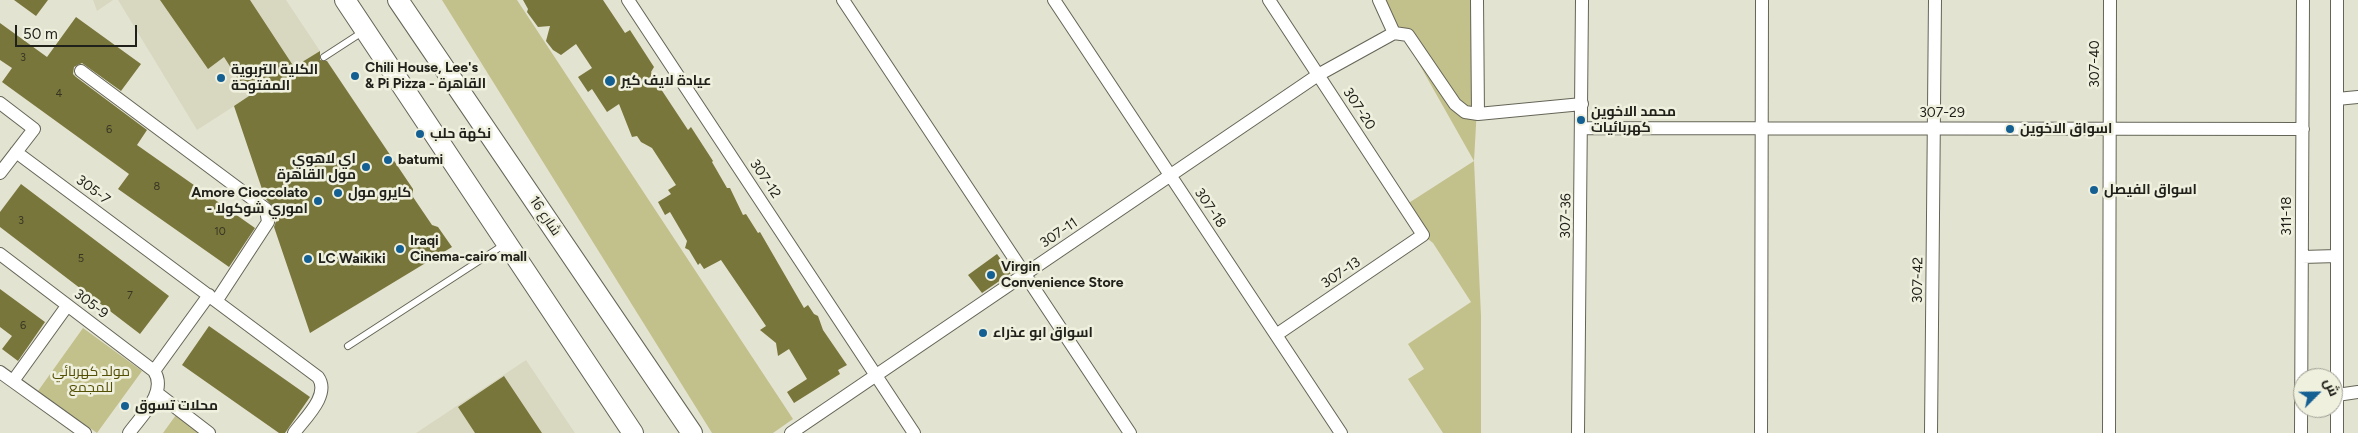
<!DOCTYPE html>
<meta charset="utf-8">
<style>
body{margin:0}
#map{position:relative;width:2358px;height:433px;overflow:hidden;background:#e3e3d2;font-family:Figtree,Cairo,sans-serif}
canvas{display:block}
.north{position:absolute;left:2293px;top:368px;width:50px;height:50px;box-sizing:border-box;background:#f0f0df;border:1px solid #9d9d91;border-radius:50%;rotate:67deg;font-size:14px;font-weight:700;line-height:20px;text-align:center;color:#21211b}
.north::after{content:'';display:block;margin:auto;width:18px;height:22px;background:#156093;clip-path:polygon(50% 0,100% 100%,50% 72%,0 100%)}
.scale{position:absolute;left:15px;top:25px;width:122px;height:22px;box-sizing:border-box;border:2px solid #21211b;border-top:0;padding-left:6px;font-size:15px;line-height:18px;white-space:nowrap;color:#21211b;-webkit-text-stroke:4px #f0f0df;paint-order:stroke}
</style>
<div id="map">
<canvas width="2358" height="433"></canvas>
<div class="north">ش</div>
<div class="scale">50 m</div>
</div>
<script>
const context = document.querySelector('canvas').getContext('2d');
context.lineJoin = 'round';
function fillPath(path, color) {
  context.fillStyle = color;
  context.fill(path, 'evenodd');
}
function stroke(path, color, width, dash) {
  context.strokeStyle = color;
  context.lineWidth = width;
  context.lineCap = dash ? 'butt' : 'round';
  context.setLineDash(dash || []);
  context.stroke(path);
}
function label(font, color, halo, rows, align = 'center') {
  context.font = font + ' Figtree,Cairo,sans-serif';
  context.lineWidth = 5;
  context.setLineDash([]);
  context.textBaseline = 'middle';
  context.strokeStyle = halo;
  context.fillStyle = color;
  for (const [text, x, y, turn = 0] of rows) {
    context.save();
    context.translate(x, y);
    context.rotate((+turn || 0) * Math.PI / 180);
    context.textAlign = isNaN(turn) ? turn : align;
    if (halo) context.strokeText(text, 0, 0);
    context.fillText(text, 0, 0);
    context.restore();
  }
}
const built = new Path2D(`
 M93,0H113L97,11Z
 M118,0H286L320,51L197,130Z
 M526,360L575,433H416Z`);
const green = new Path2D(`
 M442,0H517L793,419L773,433H712Z
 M1383,0H1483L1474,161L1481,316V433H1443L1408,379L1424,369L1408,344L1471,302L1433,243L1423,235L1404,206L1474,161Z
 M83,328L142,371L97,433L38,391Z
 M176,415L199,433H163Z`);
const building = new Path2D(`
 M14,0H48L36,16Z
 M160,0H250L294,67L320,51V60L327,61L413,189V197L432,225L438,227L452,247L310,333L274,227L276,221L274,208L265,198L234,106L249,96L224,57L208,69Z
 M523,0H603L625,33L630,30L654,67L651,72L655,80L688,130L691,127L713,161L712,162L727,188H730L743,215L746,214L758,233L760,232L804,308L808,305L814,314L818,316L823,330L847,365L838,370L840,374L794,403L787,392L807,379L789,349L778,356L776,343L760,330L766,326L721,260L704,269L700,263L698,265L689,250L685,248L687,241L670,212L665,215L658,202L671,194L668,190L676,185L652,148L641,142L637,136L632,137L619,104L607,112L592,89L588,92L578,77L592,68L576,44L561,55L553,50L546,41L550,26L538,27L527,12L528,9Z
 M76,17L141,64L121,91L82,63L74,67L73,74L76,77L147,130L137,145L255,228L229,267L118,189L129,174L2,82L12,68L0,60V23L47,57Z
 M21,184L169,296L140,334L0,227V212Z
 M997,254L1011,273L982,293L968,275Z
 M0,289L45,322L18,361L2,349L12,336L0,327Z
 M209,326L310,397L285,433H279L182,365Z
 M504,376L542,433H475L458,407Z`);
const lane = new Path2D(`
 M324,57L364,31
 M348,346L505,244`);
const street = new Path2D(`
 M628,0L914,433
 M843,0L1130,433
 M1054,0L1341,433
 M1269,0L1423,235L1276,335
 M1379,0L1394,33
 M1477,0L1478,114
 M81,71L266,209L268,222L217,300
 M2337,99L2358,97
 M0,103L34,129L0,173
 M1582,128L2303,129
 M16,152L318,377C331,395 304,419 294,433
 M0,254L154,371C168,392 141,416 129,433
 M2302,257L2337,256
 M154,371L209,295
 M0,372L85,433
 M13,381L67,306
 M157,393L209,433
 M2337,395L2358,392
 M791,433L1318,75L1394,33L1408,35L1455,104L1465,112L1478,114L1582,104
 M1578,433L1582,0
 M1761,433L1762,0
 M1931,433L1935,0
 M2109,433L2110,0
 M2301,433L2303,0
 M2337,433V0`);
const primary = new Path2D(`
 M345,0L633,433
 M398,0L692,433`);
const markers = [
 [355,76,5,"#156093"],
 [221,78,5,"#156093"],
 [610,81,6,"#156093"],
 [1581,120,5,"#156093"],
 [2010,129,5,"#156093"],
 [420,134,5,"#156093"],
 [388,160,5,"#156093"],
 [366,167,5,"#156093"],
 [2094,190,5,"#156093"],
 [338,193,5,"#156093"],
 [318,201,5,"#156093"],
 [400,249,5,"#156093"],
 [308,259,5,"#156093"],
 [991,275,5,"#156093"],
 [983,333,5,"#156093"],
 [125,406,5,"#156093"]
];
const numberNames = [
 ["3",23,58],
 ["4",59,94],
 ["6",109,130],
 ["8",157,187],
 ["3",21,221],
 ["10",220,232],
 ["5",81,259],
 ["7",130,296],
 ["6",23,326]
];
const streetNames = [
 ["307-40",2095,64,-90],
 ["307-20",1359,109,57],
 ["307-29",1942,113],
 ["307-12",765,179,56],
 ["305-7",93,190,37],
 ["307-18",1210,208,56],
 ["شارع 16",545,216,56],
 ["307-36",1566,216,-89],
 ["311-18",2287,216,-90],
 ["307-11",1059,233,-34],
 ["307-13",1341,273,-34],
 ["307-42",1918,280,-89],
 ["305-9",91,304,37]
];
const poiNames = [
 ["Chili House, Lee's",365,68],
 ["& Pi Pizza - القاهرة",365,84],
 ["الكلية التربوية",231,70],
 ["المفتوحة",231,86],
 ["عيادة لايف كير",621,81],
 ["محمد الاخوين",1591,112],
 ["كهربائيات",1591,128],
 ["اسواق الاخوين",2020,129],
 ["نكهة حلب",430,134],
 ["اي لاهوي",356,159,"right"],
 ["مول القاهرة",356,175,"right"],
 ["batumi",398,160],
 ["اسواق الفيصل",2104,190],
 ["Amore Cioccolato",308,193,"right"],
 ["- اموري شوكولا",308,209,"right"],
 ["كايرو مول",348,193],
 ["Iraqi",410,241],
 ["Cinema-cairo mall",410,257],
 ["LC Waikiki",318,259],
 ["Virgin",1001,267],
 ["Convenience Store",1001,283],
 ["اسواق ابو عذراء",993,333],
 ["محلات تسوق",135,406]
];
const parkNames = [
 ["مولد كهربائي",91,372],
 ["للمجمع",91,388]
];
fillPath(built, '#d8d8c1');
fillPath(green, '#c2c08b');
fillPath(building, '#79763c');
stroke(lane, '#656557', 8);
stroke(street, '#656557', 14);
stroke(primary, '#656557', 22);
stroke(lane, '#fff', 6);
stroke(street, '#fff', 12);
stroke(primary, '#fff', 20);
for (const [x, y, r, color] of markers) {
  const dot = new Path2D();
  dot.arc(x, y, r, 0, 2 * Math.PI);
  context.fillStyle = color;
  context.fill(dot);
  stroke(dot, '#f0f0df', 2);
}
label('11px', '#373623', null, numberNames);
label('14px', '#21211b', '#f0f0df', streetNames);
label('bold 14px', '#21211b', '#f0f0df', poiNames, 'left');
label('14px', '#534f03', '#f0f0df', parkNames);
</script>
